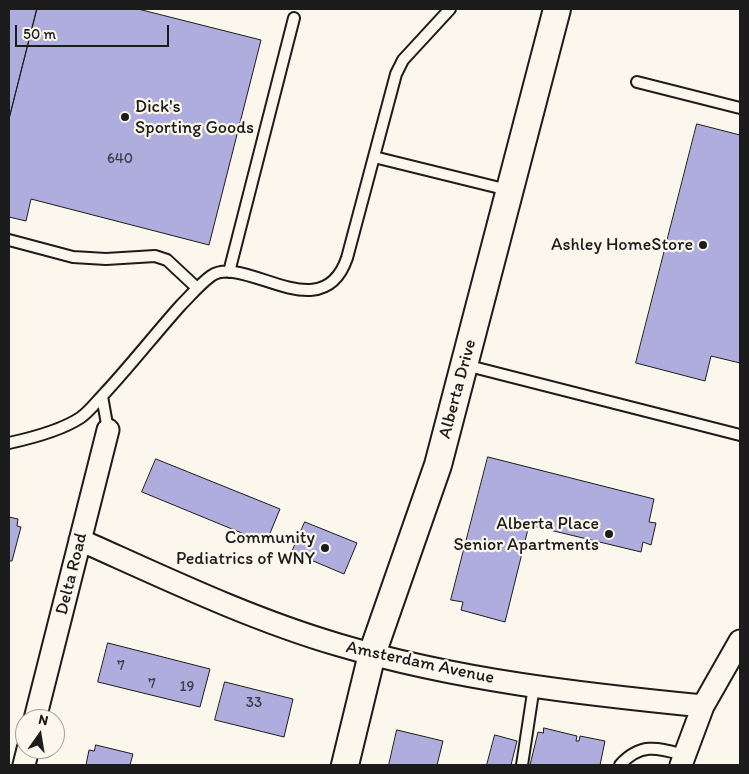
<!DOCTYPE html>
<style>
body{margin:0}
#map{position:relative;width:749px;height:774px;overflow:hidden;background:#fbf7ec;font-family:Itim,sans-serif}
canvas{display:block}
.frame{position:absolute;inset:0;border:10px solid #1c1c1c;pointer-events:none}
.north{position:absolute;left:15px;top:709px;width:50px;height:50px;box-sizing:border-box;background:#fbf7ec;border:1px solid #a29f99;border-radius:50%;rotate:13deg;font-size:14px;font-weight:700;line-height:20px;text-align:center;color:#1c1c1c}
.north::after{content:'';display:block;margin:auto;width:18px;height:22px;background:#1c1c1c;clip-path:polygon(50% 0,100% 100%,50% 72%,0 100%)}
.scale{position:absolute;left:15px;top:25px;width:154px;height:22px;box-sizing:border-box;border:2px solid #1c1c1c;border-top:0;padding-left:6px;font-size:15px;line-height:18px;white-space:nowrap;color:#1c1c1c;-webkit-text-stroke:4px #fbf7ec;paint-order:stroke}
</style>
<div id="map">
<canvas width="749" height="774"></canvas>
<div class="frame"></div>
<div class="north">N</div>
<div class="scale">50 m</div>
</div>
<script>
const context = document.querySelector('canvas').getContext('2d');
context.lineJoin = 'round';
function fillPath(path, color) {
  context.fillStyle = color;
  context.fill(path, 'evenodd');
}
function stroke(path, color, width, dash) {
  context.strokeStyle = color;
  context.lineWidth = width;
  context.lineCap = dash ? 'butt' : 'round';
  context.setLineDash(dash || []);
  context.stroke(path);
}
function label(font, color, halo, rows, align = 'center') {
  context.font = font + ' Itim,sans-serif';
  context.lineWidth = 4.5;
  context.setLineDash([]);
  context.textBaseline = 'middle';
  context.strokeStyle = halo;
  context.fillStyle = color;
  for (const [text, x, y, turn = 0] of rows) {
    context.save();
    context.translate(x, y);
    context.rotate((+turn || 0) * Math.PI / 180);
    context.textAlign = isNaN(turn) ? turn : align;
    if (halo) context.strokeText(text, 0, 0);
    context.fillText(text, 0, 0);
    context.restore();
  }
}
const building = new Path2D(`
 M9,9H37L9,119Z
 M37,9H138L261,40L209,245L31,199L26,221L9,217V119Z
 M697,124L740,135V363L711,356L705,381L636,363Z
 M488,457L654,499L649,522L656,523L651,545L643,542L641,552L529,525L505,622L461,610L463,602L451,600Z
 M156,459L280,509L266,543L142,492Z
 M9,517L18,519L17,526L21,527L12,561H9Z
 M305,522L357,543L344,574L292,552Z
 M108,643L210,669L200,707L98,682Z
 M225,682L293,699L284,737L215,720Z
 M544,728L577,736L576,741H579L580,736L605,741L600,765H530L538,732L543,733Z
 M397,730L443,741L437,765H389Z
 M495,735L517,741L511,765H487Z
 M96,745L133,754L130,765H86L89,750L94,751Z`);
const service = new Path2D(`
 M637,82L740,108
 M374,157L508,190
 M9,240L73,257L106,259L155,256L167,260L197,288
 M229,272L294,18
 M465,365L740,435
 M102,396L108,430
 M9,443C32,438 60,431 80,418C89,412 97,401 104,394C131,365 155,334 181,305C191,295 200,284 211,276C244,253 322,331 347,258L396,74L403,60L450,9
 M522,765L534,686
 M620,765C641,742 658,748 684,755`);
const minor = new Path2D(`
 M80,540C165,578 250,619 339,645C457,680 581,694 703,706L740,641
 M35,719L108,430
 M24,765L28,749
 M681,765L703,706`);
const tertiary = new Path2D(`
 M345,765L372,654L438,465L557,9`);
const markers = [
 [125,117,5,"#1c1c1c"],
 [703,245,5,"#1c1c1c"],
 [609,534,5,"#1c1c1c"],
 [325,548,5,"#1c1c1c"]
];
const numberNames = [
 ["640",120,159],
 ["7",121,666],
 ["7",152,684],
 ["19",187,687],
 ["33",254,703]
];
const poiNames = [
 ["Dick's",135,107,"left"],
 ["Sporting Goods",135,128,"left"],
 ["Ashley HomeStore",693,245],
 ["Alberta Place",599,524],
 ["Senior Apartments",599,545],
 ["Community",315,538],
 ["Pediatrics of WNY",315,559]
];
const streetNames = [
 ["Alberta Drive",458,389,-75],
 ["Delta Road",72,574,-76],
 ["Amsterdam Avenue",420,663,12]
];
fillPath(building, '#aeadde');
stroke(building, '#1c1c1c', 1);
stroke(service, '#1c1c1c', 14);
stroke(minor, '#1c1c1c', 25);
stroke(tertiary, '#1c1c1c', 30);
stroke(service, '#fbf7ec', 10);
stroke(minor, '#fbf7ec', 21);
stroke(tertiary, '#fbf7ec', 26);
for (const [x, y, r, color] of markers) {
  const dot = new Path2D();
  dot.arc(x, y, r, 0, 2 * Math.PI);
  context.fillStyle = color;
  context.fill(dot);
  stroke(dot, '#fbf7ec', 2);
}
label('15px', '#40404c', null, numberNames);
label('18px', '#1c1c1c', '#fbf7ec', poiNames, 'right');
label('18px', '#1c1c1c', '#fbf7ec', streetNames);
</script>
